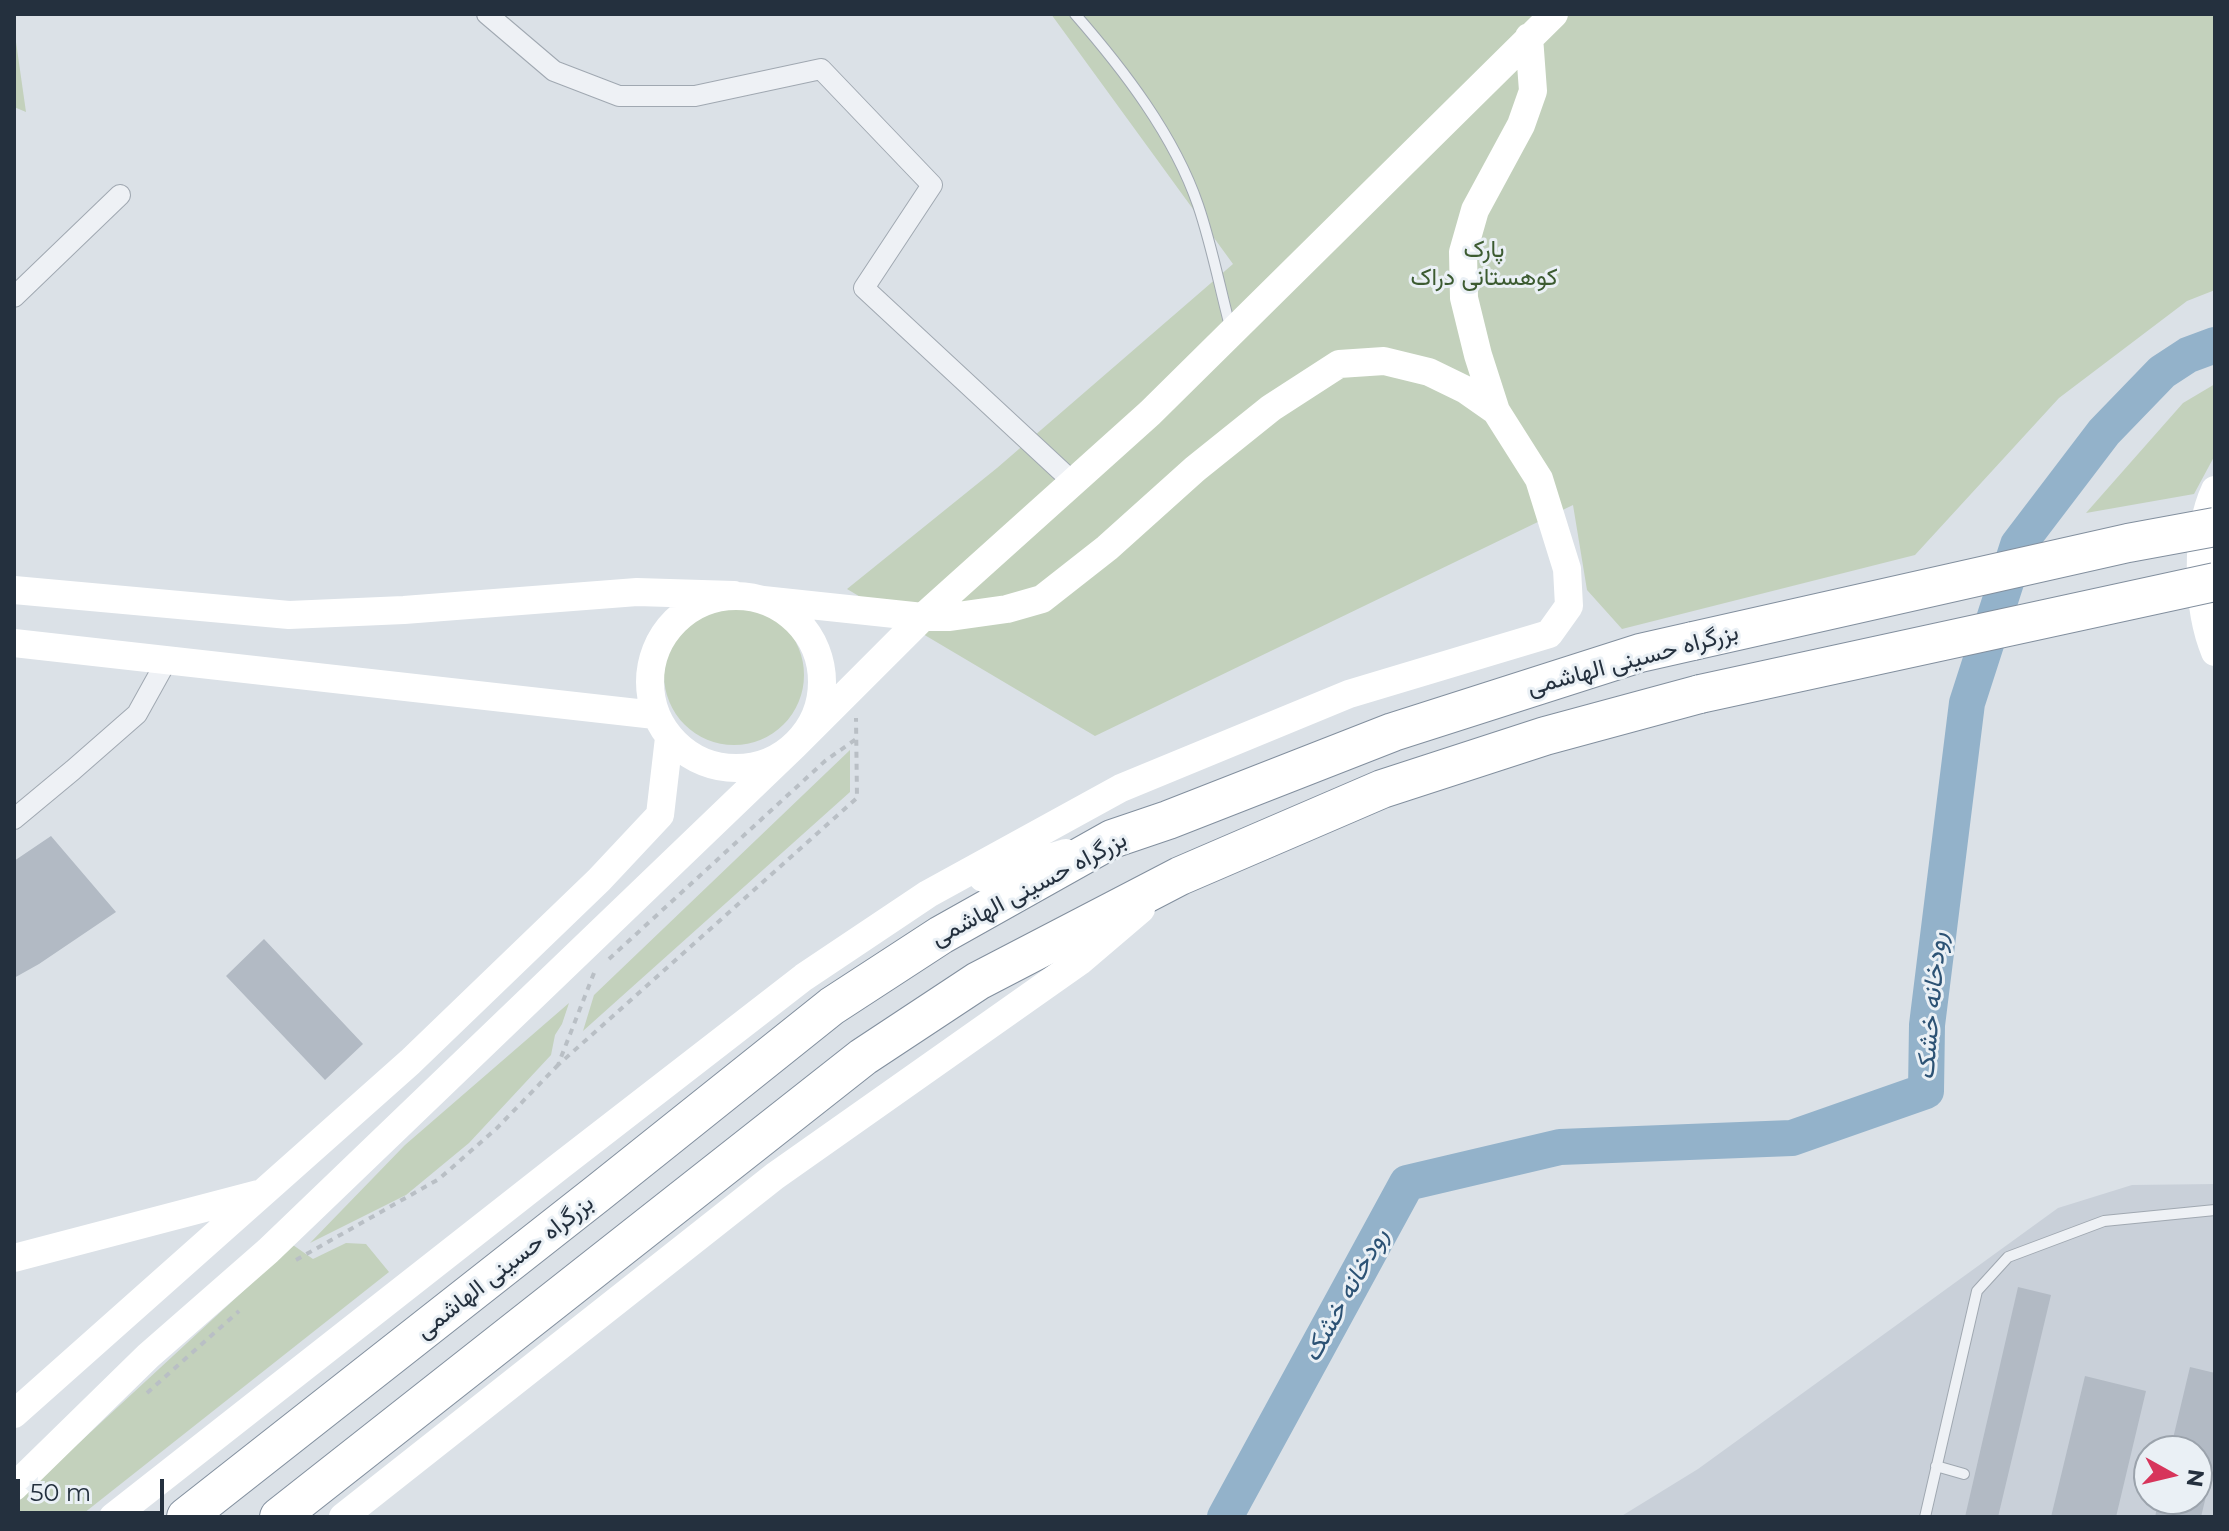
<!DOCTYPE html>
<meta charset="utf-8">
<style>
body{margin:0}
#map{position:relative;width:2229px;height:1531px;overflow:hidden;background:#dbe1e7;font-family:Montserrat,sans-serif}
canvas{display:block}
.frame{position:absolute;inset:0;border:16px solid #24303e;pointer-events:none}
.north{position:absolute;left:2133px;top:1435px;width:80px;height:80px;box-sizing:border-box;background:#eaf0f5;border:2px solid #9ba3ac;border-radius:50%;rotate:98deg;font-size:22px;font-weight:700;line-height:32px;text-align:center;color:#24303e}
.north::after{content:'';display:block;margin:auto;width:28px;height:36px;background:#d7355b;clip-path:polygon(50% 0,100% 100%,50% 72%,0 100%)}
.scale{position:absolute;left:16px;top:1479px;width:148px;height:36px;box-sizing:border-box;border:4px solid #24303e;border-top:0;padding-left:10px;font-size:24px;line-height:28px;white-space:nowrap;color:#24303e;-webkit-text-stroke:6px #eaf0f5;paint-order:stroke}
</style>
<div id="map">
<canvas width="2229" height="1531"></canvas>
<div class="frame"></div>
<div class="north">N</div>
<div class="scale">50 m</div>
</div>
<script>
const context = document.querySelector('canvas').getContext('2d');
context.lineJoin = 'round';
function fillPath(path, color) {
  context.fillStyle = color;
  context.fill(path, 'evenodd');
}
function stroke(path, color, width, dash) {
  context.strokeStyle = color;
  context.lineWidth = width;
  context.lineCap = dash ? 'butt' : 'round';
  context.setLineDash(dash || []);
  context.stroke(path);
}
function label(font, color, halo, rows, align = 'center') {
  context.font = font + ' Montserrat,Vazirmatn,sans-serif';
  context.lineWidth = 6;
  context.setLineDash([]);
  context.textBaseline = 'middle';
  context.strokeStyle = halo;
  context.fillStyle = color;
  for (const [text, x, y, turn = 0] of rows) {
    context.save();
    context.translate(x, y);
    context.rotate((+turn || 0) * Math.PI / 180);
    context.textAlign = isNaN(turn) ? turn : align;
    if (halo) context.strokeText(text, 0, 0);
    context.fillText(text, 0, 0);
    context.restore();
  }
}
const built = new Path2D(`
 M2215,1184V1517H1620L1698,1469L2058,1208L2132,1185ZM2149,1451H2197V1499H2149Z`);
const green = new Path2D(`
 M1051,14H2215V290L2187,301L2059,398L1915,555L1622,629L1587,590L1573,505L1095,736L847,589L997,468L1233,264Z
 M14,28L26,112L14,107Z
 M2215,384V455L2194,494L2086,513L2183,403Z
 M664 675a70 70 0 1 1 140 0a70 70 0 1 1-140 0Z
 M850,750V792L583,1031L594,995Z
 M569,1003L562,1024L555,1035L551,1055L469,1143L406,1195L310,1243L405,1145Z
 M346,1243L366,1244L389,1272L79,1517H14V1503L293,1245L313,1259Z`);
const river = new Path2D(`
 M1225,1517L1407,1183L1560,1147L1792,1138L1926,1091L1927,1025L1967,703L2018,545L2104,432L2162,372L2188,355L2215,345`);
const building = new Path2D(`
 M51,836L116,912L39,964L14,978V861Z
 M264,939L363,1044L325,1080L226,976Z
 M2018,1287L2051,1295L1998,1517H1965Z
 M2190,1367L2215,1373V1459L2201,1517H2155L2159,1499H2197V1451H2170Z
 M2085,1376L2146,1391L2116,1517H2051Z`);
const path = new Path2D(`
 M609,959L825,761L856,739
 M594,973L558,1065L857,798L856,718
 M296,1260L439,1179L497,1128L558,1065
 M147,1393L239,1311`);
const lane = new Path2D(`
 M1075,14C1123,69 1174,135 1198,205C1212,246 1220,289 1231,330
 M1936,1466L1964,1474
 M1925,1517L1977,1291L2008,1257L2104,1221L2215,1210`);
const street = new Path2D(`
 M487,14L554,71L619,96H695L821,69L932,185L864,288L1073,482
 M14,297L120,195
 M14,819L73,770L137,714L167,660`);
const secondary = new Path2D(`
 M1496,411L1478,355L1464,298L1463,252L1475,210L1521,125L1533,91L1529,37
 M2215,490C2195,533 2197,609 2215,652
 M14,590L289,615L404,610L637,592L734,595
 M650 682a86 86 0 1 1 172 0a86 86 0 1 1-172 0Z
 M14,643L655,715
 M983,878L1066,853
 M14,1258L258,1194
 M14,1414L410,1062L599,880L660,815L669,738
 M14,1487L148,1356L268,1251L794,746L923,617L1150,413L1554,14
 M113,1517L560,1166L804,977L928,894L1121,788L1349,694L1549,634L1569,606L1567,569L1539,479L1496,411L1466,390L1429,372L1384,361L1339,364L1271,408L1195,469L1107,548L1042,599L1007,609L950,617H923L763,600
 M343,1517L775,1176L1080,961L1141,909`);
const highway = new Path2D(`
 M186,1517L598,1193L832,1006L941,935L1112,839L1168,820L1393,732L1640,653L1693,641
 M279,1517L863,1057L978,981L1180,876L1382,789L1545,736L1700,694`);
const highwayBridge = new Path2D(`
 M1693,641L2128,543L2215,527
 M1700,694L2215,582`);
const parkNames = [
 ["پارک",1484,250],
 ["کوهستانی دراک",1484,278]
];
const streetNames = [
 ["بزرگراه حسینی الهاشمی",1633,660,-15],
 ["بزرگراه حسینی الهاشمی",1029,889,-28],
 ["بزرگراه حسینی الهاشمی",505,1267,-38]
];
const waterNames = [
 ["رودخانه خشک",1932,1006,-85],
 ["رودخانه خشک",1346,1295,-61]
];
fillPath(built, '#c9d0d9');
fillPath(green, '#c3d1bc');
stroke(river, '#93b2ca', 36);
fillPath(building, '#b2bac4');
stroke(lane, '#a0a8b1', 12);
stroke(street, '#a0a8b1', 22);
stroke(highway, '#828f9e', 40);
stroke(path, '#b9bfc5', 4, [6, 6]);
stroke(lane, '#eef1f5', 10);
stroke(street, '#eef1f5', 20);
stroke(secondary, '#fff', 28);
stroke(highway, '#fff', 38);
stroke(highwayBridge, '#828f9e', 40, []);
stroke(highwayBridge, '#fff', 38);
label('24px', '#3c5b31', '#eaf0f5', parkNames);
label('24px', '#24303e', '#eaf0f5', streetNames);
label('italic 26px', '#2c5274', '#eaf0f5', waterNames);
</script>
